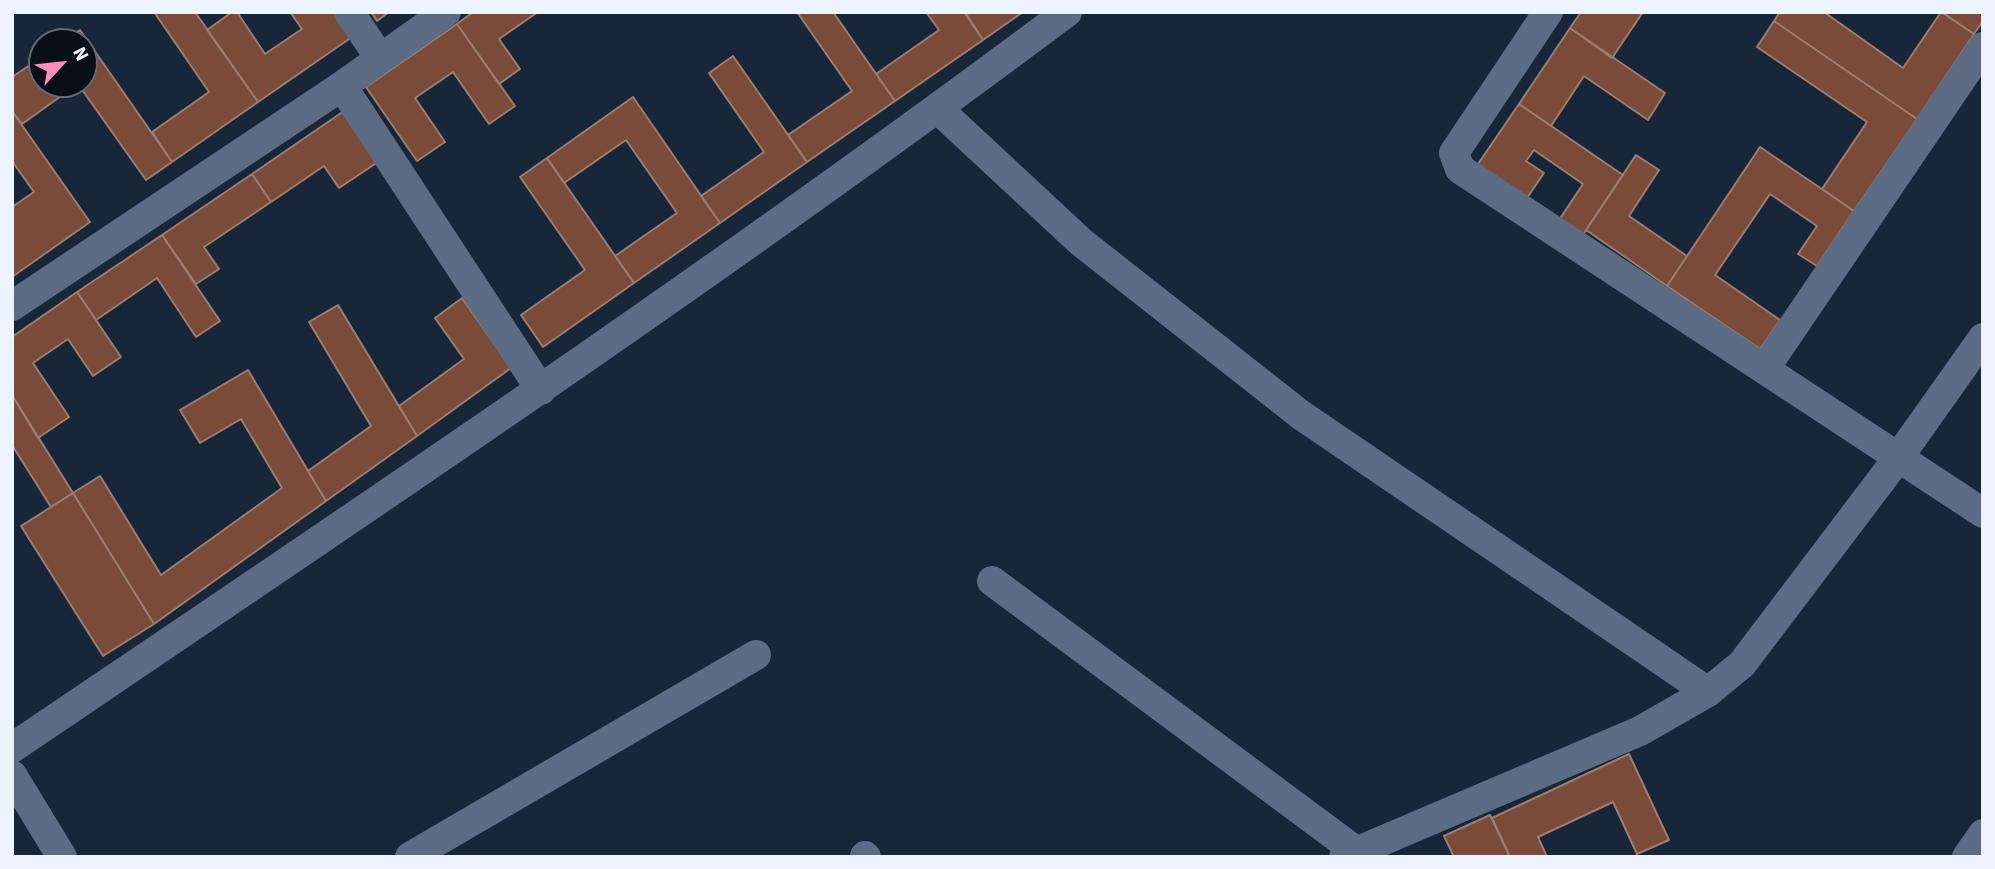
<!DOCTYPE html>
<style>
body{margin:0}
#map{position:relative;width:1995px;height:869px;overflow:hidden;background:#18263a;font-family:"Source Sans 3",sans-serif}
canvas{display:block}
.frame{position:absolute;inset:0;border:14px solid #ecf4ff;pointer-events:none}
.north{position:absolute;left:28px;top:28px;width:70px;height:70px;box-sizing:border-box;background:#090f18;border:2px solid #646b74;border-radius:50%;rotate:63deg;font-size:19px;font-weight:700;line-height:28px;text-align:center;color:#ecf4ff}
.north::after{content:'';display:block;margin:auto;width:24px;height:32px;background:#fe8ebe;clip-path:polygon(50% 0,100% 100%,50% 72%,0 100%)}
</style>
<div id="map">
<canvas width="1995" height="869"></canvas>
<div class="frame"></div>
<div class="north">N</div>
</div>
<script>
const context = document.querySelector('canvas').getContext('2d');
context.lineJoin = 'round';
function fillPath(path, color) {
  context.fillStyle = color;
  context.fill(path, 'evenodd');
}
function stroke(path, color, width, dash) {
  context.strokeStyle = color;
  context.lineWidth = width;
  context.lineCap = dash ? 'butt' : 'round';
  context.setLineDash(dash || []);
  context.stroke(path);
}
const building = new Path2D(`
 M154,12H195L258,102L172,162L152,132L209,92Z
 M232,12H237L265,54L302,29L290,12H334L352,37L258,102L207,30Z
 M371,12H389L377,21Z
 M473,12H538L499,39L520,69L499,84L457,24Z
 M797,12H833L895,101L807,162L788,135L852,91Z
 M926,12H964L983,40L895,101L876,74L939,30Z
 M965,12H1023L983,40Z
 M1581,12H1643L1612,58L1570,28Z
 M1780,12H1824L1903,68L1941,12L1974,34L1917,119L1774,21Z
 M1942,12H1983V21L1974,34Z
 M1774,21L1917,119L1854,211L1822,189L1867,122L1757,47Z
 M457,24L515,106L489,124L453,72L415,98L445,142L417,161L366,87Z
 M1570,28L1665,93L1648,120L1584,76L1551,126L1519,104Z
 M80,30L172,162L146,180L78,84L22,124L12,111V77L42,57V84H84V42H63Z
 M733,56L807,162L720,223L701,196L764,152L709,73Z
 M633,97L720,223L634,283L615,256L677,213L626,140L564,183L547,158Z
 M1519,104L1623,175L1582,236L1559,220L1583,184L1534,150L1526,161L1544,173L1527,198L1478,164Z
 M12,111L90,222L12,277V207L34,192L12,161Z
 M344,111L378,162L339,188L324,166L271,202L252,174Z
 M1760,147L1854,211L1817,266L1798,254L1817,226L1770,194L1715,275L1780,320L1760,349L1667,286Z
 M1636,155L1659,170L1629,216L1687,256L1667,286L1586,230Z
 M547,158L634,283L543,347L521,315L585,270L520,177Z
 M252,174L271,202L204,247L219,269L196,284L162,235Z
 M162,235L220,321L196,337L157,278L96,320L77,292Z
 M77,292L121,357L93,376L68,339L33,363L69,417L38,438L12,395V337Z
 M462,298L511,368L417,436L399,406L464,359L435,318Z
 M338,305L417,436L326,501L308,471L371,426L309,322Z
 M248,370L326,501L154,624L73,493L100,476L161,575L282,488L241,419L200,443L180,410Z
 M12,395L73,493L51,507L12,445Z
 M73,493L154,624L103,656L21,526Z
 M1629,754L1669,840L1637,854L1613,802L1538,837L1547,857H1510L1492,818Z
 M1490,815L1510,857H1454L1444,836Z`);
const street = new Path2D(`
 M349,12L380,58
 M1548,12L1454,153L1460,169L1983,513
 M342,86L541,390
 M938,109L1081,242L1301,415L1708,692
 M12,306L342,86L446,12
 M1765,368L1983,47
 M992,581L1357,852L1360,857
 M12,748C367,508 724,269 1067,12
 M12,775L62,857
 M865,856L866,857
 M410,857L756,655
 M1344,857L1640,731L1708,692L1742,664L1898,458L1983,338
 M1967,857L1983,834`);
fillPath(building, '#7a4b38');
stroke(building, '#9b7d71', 2);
stroke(street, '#5c6c84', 30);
</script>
